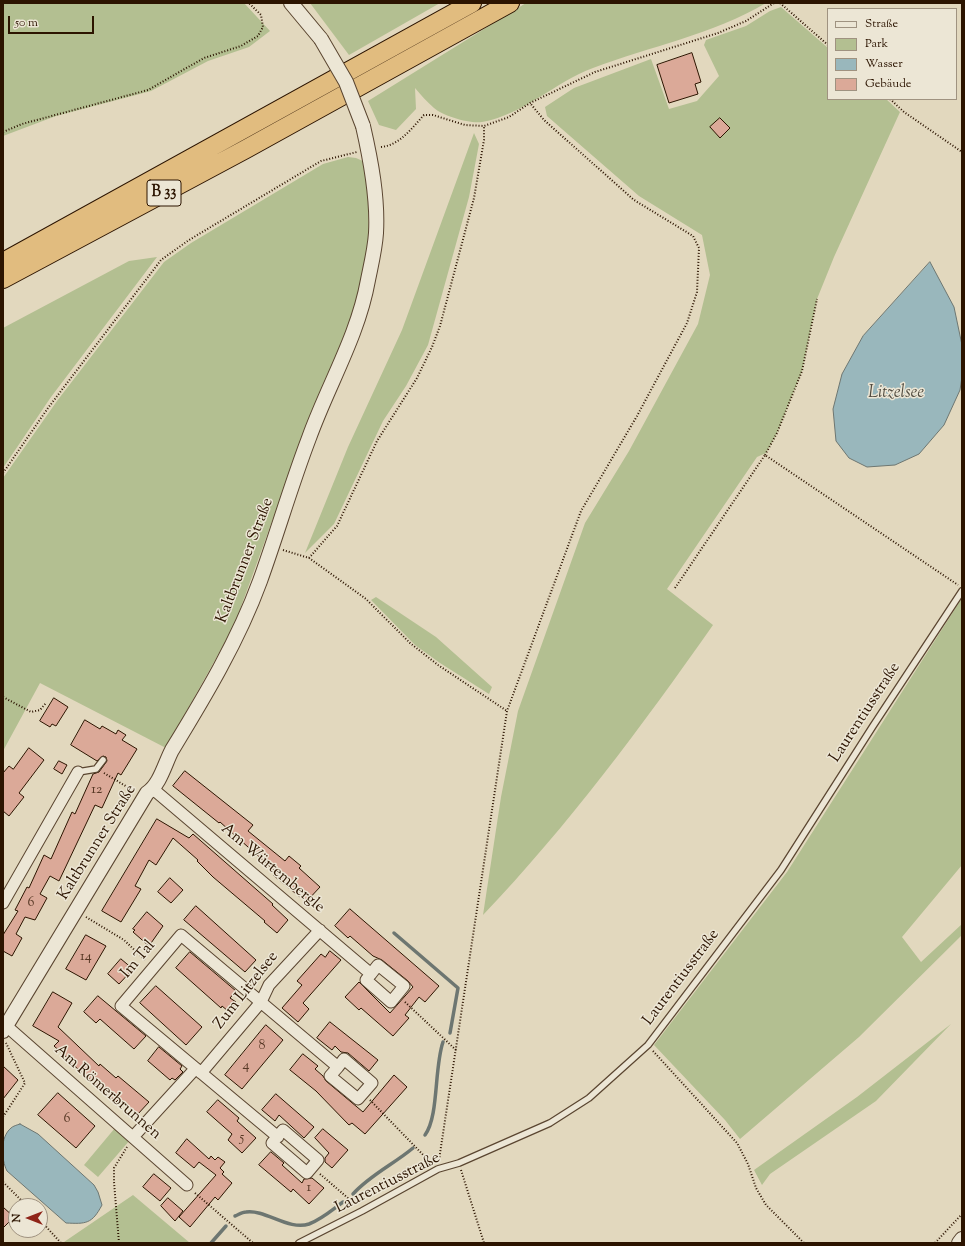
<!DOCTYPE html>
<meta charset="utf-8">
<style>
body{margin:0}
#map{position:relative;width:965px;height:1246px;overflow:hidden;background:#e2d8be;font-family:"Sorts Mill Goudy",serif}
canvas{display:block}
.frame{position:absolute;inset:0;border:4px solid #2c1400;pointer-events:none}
.legend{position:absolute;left:827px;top:8px;width:130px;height:92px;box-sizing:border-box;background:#ece6d5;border:1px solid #9f9280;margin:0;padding:5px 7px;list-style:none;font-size:12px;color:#2c1400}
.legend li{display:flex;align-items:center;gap:8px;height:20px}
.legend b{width:20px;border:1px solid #9f9280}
.north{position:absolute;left:8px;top:1198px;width:40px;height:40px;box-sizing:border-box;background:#ece6d5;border:1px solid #9f9280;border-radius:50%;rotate:270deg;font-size:11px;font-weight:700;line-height:16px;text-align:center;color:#2c1400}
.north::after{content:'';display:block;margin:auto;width:14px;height:18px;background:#8f2418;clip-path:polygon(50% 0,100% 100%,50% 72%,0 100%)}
.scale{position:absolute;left:8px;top:16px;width:86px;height:18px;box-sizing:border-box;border:2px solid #2c1400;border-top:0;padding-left:5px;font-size:12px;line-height:14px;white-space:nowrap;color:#2c1400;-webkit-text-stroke:3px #ece6d5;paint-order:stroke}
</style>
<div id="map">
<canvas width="965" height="1246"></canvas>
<div class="frame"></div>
<ul class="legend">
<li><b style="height:5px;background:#ece6d5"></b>Straße</li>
<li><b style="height:11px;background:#b3bf91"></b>Park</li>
<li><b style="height:11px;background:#99b7bc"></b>Wasser</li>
<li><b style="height:11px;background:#dba998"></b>Gebäude</li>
</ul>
<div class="north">N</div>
<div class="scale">50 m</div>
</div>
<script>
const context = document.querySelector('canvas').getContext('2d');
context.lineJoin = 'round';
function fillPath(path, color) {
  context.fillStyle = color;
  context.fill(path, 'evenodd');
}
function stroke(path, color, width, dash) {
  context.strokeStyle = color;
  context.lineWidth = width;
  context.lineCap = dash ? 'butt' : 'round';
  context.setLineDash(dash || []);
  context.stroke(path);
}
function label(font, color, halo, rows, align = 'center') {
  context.font = font + ' "Sorts Mill Goudy",serif';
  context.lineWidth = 3;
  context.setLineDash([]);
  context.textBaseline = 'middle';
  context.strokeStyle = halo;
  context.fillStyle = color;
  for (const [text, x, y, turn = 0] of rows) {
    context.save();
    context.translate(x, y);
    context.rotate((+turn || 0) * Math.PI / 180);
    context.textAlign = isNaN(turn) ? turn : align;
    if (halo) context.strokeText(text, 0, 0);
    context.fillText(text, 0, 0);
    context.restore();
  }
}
const green = new Path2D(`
 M3,3H244L270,31L249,47L208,61L151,91L56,116L3,136Z
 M310,3H440L349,55Z
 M526,3H766C712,35 651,46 593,68C555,82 523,115 482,122C470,124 443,116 434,108C427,102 421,95 415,88L416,109L396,130L379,125L368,101Z
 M781,7L828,48V99H886L900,112L834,257L817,299L802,371L777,433L766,453L757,457L667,589L713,625C642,726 568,826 483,915L501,797L518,711L585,523L629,451L698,324L710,275L702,235L639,196L547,116L545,107L574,88L651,59L669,109L697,101L719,76L704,45L706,40L746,26L770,11Z
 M474,133L479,144L469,197L428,345L406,386L383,421L334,524L305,553L348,447L402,330Z
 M348,157L356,158L365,162L368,193L369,233L362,280L349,326L303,436L234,626L166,748L40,683L3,751V478L57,401L164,262L191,243L323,164Z
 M157,257L51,397L3,468V328L129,261Z
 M376,597L436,637L492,687L489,694L440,663L415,645L371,600Z
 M962,598V865L902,937L921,962L962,924V935L859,1037L740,1139L725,1120L654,1045L787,872Z
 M951,1024L876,1101L770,1174L762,1185L754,1170L857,1097Z
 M115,1128L130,1140L98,1177L84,1165Z
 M133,1195L190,1243L64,1242Z`);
const water = new Path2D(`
 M930,262L954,307L962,345V377L960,390L944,425L919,454L895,465L867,467L849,458L836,441L833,409L842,374L863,336Z
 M20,1124L38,1134L94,1185L98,1192L102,1205C92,1224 86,1224 66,1223L7,1171C1,1159 0,1137 11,1128C13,1126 17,1125 20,1124Z`);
const stream = new Path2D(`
 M394,933L458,988L450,1033
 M425,1135C439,1116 434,1068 443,1042
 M353,1194C370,1175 394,1164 413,1148
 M235,1216C238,1215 242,1212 246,1212C265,1209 289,1231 309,1224C322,1219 332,1210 343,1202
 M211,1243L226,1226`);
const building = new Path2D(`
 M692,53L701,82L695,84L698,94L669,103L657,65Z
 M720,118L730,128L720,138L710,127Z
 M54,698L68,707L56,726L52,724L50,727L40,721Z
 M85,720L100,729L102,726L116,734L118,730L126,735L122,740L137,749L121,775L118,773L102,808L95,805L59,881L50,876L40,894L47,898L35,920L25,917L16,934L22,938L12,956L3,951V935L18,911L15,910L27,887L29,888L44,855L51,859L72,812L75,814L93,774L99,772L107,761L106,757L103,756L97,761L71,745Z
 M29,748L44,760L19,793L24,797L9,816L3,811V773L9,766L13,769Z
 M59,761L67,765L62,774L54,769Z
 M185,771L253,825L248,831L285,861L289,856L301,866L299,868L320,887L306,902L273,875L276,872L220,822L219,823L173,786Z
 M157,819L189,838L193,834L273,904L272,905L288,920L277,933L264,922L265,921L213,877L197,861L198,860L173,838L156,865L149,860L135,886L141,889L121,922L102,911Z
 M170,878L183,890L171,903L158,892Z
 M196,906L256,960L245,972L184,920Z
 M350,909L439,986L425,1002L419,997L405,1015L409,1018L393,1036L361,1008L359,1010L345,997L359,982L390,1013L413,987L408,981L382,960L373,956L350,936L348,938L335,926Z
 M147,912L163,926L149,946L133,932L135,930L133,929Z
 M86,935L106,946L86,980L66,969Z
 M330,951L341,960L303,1003L309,1009L298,1022L282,1008L302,985L297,981L321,954L325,957Z
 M190,952L236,991L230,998L236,1002L228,1011L222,1006L221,1008L176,968Z
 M121,959L133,969L119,984L108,974Z
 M156,986L202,1027L186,1045L140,1003Z
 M53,992L72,1003L58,1027L99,1066L100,1064L116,1078L118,1076L149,1102L137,1115L119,1099L116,1102L71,1063L72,1062L54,1046L59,1041L33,1026Z
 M98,996L146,1036L134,1049L100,1019L96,1023L84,1012Z
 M330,1022L378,1060L369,1071L348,1053L341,1052L335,1046L332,1050L317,1038Z
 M266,1025L283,1040L242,1089L225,1075Z
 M159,1047L182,1066L180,1069L183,1072L175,1080L172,1078L170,1080L148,1061Z
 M303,1054L318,1066L315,1069L323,1076L326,1081L363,1112L394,1075L407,1087L365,1134L352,1123L349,1125L316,1091L290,1070Z
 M3,1066L18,1080L3,1099Z
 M58,1093L95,1126L76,1148L38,1115Z
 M276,1094L314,1127L304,1138L279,1115L275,1121L262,1110Z
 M218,1100L239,1118L237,1121L256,1138L242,1153L228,1140L232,1134L207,1112Z
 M323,1129L348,1150L332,1168L325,1162V1158L329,1153L315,1138Z
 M187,1139L209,1159L211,1156L215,1160L218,1157L225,1162L220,1168L224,1172L222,1174L232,1183L218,1200L215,1197L190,1227L179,1217L216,1175L199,1162L194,1168L176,1153Z
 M271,1152L284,1163L282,1165L302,1183L304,1179L312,1178L324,1188L309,1204L293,1189L291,1192L259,1165Z
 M154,1174L171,1188L160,1201L143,1187Z
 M168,1198L183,1211L175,1221L161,1206Z
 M3,1207L14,1217L3,1228Z`);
const path = new Path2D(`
 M780,3L828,45
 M890,99L904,112L962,152
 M3,132L22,124L148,90L204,58L241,46L258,36L263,27L261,15L249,3
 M381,147C400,145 411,129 424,115H433L465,125L484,126L509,117L530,103L595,72L718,33L746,21L774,3
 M765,455L777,433L802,371L817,299
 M3,473L48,408L161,260L189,240L321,161L357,152
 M283,550L309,558L366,599L410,643L438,665L507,711
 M309,558L337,526L377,441L417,378L432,347L440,326L474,198L484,140V126
 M675,588L765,455L958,585
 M3,697L31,712L40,710L46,703
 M104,773L134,791
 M86,917L124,940L145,960
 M405,1002L456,1050
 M653,1051L737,1143L748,1164L756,1188L766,1205L804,1243
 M370,1100L431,1163
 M3,1117L25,1083L6,1043
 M439,1160L507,711L581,511L637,416L687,323L697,292L699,248L693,236L634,200L544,120L530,103
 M461,1170L484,1243
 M320,1174L356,1205
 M3,1182L27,1206
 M195,1193L253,1243
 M40,1220L61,1243
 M119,1243L114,1182V1168L127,1147
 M935,1243L962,1214`);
const service = new Path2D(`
 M78,772L96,769L103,760
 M299,1243L362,1211L438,1169L459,1163L550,1123L589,1098L648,1045L781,870L873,726L962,591`);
const minor = new Path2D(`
 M153,789L371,974L366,980L391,1002L404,986L378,965L371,974
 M3,903L78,772
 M3,1023L187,1185
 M201,1073L261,1002L269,985L320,930
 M283,1130L318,1160L307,1173L272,1143Z
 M133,1137L195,1069
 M278,1137L121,1006L181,935L338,1067L330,1076L358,1099L372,1083L344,1059L338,1067`);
const tertiary = new Path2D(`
 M291,3L321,39
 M3,1031L147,793C160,785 165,763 172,750C205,696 238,641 260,581C277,534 291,485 309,438C328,385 358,336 368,280C371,265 375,249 376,233C378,198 371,161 363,126
 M959,1243L962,1239`);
const trunk = new Path2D(`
 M3,262L472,3
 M3,279L246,149L510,3`);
const tertiaryBridge = new Path2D(`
 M321,39L346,82L363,126`);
const numberNames = [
 ["12",97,791],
 ["6",31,904],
 ["14",86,958],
 ["8",262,1047],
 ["4",246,1067],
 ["6",67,1120],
 ["5",242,1139],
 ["1",309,1189]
];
const shields = [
 [164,193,34]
];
const shieldNames = [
 ["B 33",164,193]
];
const streetNames = [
 ["Kaltbrunner Straße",246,561,-69],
 ["Laurentiusstraße",866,713,-57],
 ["Kaltbrunner Straße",98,843,-58],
 ["Am Würtembergle",272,869,40],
 ["Im Tal",139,960,-50],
 ["Laurentiusstraße",682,978,-53],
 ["Zum Litzelsee",247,991,-52],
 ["Am Römerbrunnen",107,1093,41],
 ["Laurentiusstraße",388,1184,-27]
];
const waterNames = [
 ["Litzelsee",896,394]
];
fillPath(green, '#b3bf91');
fillPath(water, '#99b7bc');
stroke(water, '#6d7671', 1);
stroke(stream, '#6d7671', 3.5);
fillPath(building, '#dba998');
stroke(building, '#2c1400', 1);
stroke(service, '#5a4530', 8);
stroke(minor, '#5a4530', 13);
stroke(tertiary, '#5a4530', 16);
stroke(trunk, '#2c1400', 20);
stroke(path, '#2c1400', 2, [1, 2]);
stroke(service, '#ece6d5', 5.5);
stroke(minor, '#ece6d5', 11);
stroke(tertiary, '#ece6d5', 14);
stroke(trunk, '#e1bc7f', 18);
stroke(tertiaryBridge, '#5a4530', 16, []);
stroke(tertiaryBridge, '#ece6d5', 14);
label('14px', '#583926', null, numberNames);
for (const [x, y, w] of shields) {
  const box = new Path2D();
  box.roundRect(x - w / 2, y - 13, w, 26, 3);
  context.fillStyle = '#ece6d5';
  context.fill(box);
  stroke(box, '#2c1400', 1);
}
label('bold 15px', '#2c1400', null, shieldNames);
label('16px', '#2c1400', '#ece6d5', streetNames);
label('italic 17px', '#524d42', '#ece6d5', waterNames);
</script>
